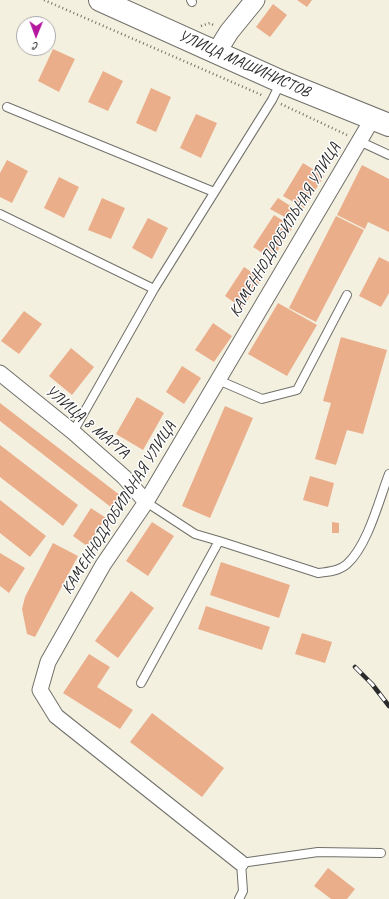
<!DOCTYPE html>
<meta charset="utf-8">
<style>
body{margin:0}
#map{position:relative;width:389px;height:899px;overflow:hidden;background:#f4f0e0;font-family:Caveat,sans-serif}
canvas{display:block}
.north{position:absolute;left:16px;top:16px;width:40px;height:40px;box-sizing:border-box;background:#fff;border:1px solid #aaa;border-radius:50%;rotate:181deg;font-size:11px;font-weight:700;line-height:16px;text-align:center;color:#2b2b2b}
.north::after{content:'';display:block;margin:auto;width:14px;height:18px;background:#b5179e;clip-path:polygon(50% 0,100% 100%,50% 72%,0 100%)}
</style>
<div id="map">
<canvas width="389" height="899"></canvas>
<div class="north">С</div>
</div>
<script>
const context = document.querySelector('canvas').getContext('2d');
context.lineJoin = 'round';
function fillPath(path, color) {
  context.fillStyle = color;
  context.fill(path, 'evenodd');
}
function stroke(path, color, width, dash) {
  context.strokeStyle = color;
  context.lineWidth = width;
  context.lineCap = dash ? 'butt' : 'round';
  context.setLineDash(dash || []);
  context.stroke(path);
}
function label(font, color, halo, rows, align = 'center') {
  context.font = font + ' Caveat,sans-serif';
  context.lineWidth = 3;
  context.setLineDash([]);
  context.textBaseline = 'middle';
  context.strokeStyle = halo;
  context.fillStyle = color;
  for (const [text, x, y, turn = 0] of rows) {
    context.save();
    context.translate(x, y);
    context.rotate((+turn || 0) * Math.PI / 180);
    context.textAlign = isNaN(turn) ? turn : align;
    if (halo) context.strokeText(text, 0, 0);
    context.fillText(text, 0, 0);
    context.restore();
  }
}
const building = new Path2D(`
 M297,0H312L307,7Z
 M273,4L287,15L270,37L256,27Z
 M53,49L75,59L59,92L38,81Z
 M103,71L123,81L108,111L88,102Z
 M151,88L171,97L156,132L136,123Z
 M196,114L217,123L201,158L180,148Z
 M7,160L28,171L12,203L0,197V173Z
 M303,163L324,176L304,208L283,196Z
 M362,165L389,179V232L368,222L365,229L337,215Z
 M59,177L79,187L64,218L44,208Z
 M102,198L125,208L111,239L88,230Z
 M278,198L300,212L292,221L270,209Z
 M274,215L293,227L272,259L253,247Z
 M336,216L364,230L316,322L289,308Z
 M148,218L168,228L152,259L132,248Z
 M379,257L389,262V293L381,307L359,296Z
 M244,267L262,279L242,308L225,296Z
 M278,303L317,325L287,376L248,354Z
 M24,311L42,324L19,354L1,341Z
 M213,323L232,336L214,362L195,350Z
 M341,337L387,350L363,434L347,430L336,465L315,459L331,403L323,401Z
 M71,348L94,367L72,395L49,376Z
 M182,366L201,378L184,404L166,392Z
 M137,397L164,413L143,450L116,434Z
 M0,403L121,496L112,508L0,421Z
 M225,406L253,418L210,518L182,506Z
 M0,445L78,505L63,526L0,477Z
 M310,476L334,483L328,507L303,500Z
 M0,500L46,536L30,557L0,533Z
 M91,508L106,518L87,546L73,536Z
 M152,522L174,536L148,576L126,561Z
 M332,522L339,523V533H332Z
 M53,543L78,556L35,637L27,634L22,609L25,597Z
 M0,553L25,568L9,593L0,586Z
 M221,562L290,585L279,618L210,595Z
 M131,591L154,608L118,658L95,641Z
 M206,606L270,627L262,650L198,629Z
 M302,633L332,642L325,663L295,654Z
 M89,654L110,667L97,687L133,710L120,729L63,693Z
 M152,713L224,768L202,797L130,742Z
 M328,868L355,889L347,899H331L314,886Z`);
const path = new Path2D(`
 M44,0L264,96
 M201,26L210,23L215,26
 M281,104L347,135`);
const service = new Path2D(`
 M191,0L192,2
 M7,107L214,192
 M359,141L389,155
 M0,214L154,289
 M218,380L262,399L297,390L347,295
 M73,432L154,289L272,100L281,82
 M219,541L318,573C328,572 339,571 347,564C368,545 379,500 389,474
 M141,683L219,541L195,534L146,502
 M239,899L243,891L241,863L318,852L381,853`);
const minor = new Path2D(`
 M0,373L73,432L124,477L146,502
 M241,863L56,716L40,690L48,662L103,565L146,502L373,118`);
const tertiary = new Path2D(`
 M216,53L229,32L255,0`);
const secondary = new Path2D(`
 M100,0L282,82L389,125`);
const rail = new Path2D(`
 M355,667L372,684L389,706`);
const streetNames = [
 ["УЛИЦА МАШИНИСТОВ",244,64,24],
 ["КАМЕННОДРОБИЛЬНАЯ УЛИЦА",285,230,-59],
 ["УЛИЦА 8 МАРТА",87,422,40],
 ["КАМЕННОДРОБИЛЬНАЯ УЛИЦА",119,508,-58]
];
fillPath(building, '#eaae8b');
stroke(service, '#71706a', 10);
stroke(minor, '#71706a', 17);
stroke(tertiary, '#71706a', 21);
stroke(secondary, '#71706a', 24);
stroke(path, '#71706a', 2.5, [1, 3]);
stroke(service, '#fff', 8);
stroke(minor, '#fff', 15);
stroke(tertiary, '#fff', 19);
stroke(secondary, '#fff', 22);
stroke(rail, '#2b2b2b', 4.5);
stroke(rail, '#fff', 3, [9]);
label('16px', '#2b2b2b', '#fff', streetNames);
</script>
